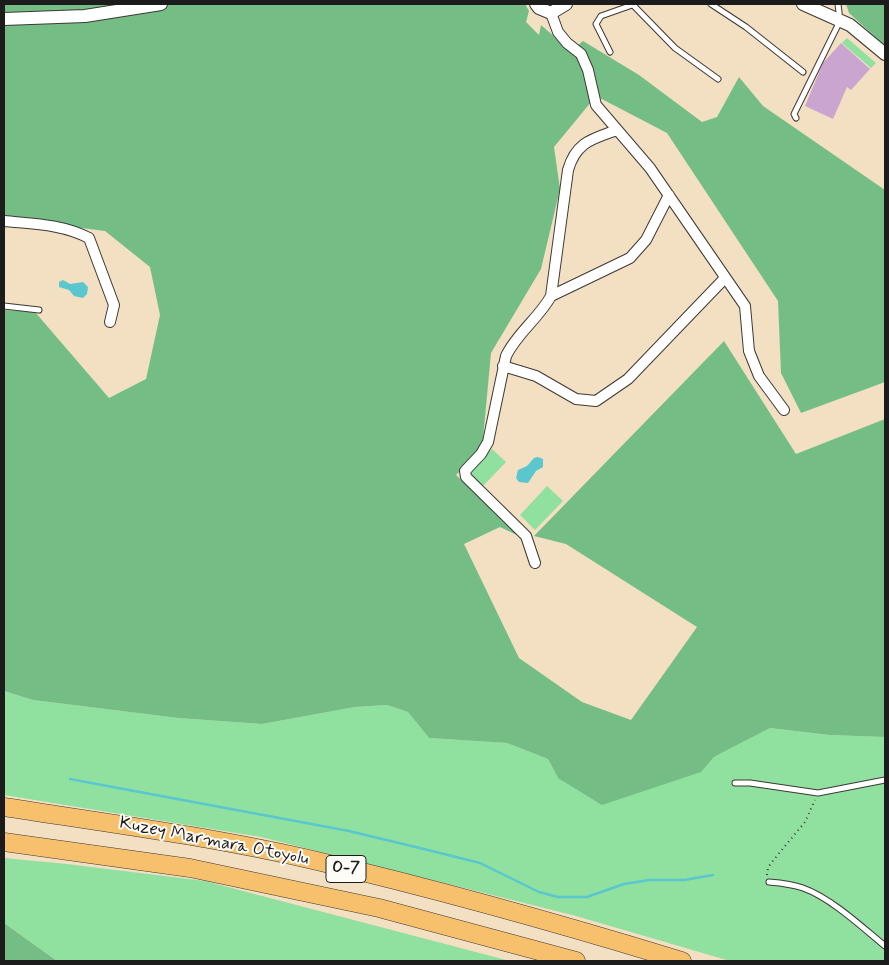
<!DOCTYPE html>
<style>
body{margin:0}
#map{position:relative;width:889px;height:965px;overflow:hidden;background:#f3dfc2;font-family:Mynerve,sans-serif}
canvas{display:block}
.frame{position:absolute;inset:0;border:5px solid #1c1c1c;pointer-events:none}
</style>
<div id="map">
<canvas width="889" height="965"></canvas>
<div class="frame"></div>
</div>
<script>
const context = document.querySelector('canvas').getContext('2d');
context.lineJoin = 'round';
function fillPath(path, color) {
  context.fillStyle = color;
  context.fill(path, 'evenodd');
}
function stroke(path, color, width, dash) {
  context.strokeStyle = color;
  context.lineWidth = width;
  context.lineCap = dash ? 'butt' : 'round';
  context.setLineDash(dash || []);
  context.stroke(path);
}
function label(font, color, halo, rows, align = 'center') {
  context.font = font + ' Mynerve,sans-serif';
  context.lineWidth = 4;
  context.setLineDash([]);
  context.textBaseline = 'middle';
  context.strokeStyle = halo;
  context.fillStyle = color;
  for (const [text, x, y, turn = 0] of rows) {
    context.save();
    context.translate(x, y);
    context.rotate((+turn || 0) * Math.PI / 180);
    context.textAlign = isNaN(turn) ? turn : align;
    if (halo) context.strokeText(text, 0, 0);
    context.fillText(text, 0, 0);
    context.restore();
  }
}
const green = new Path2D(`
 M847,38L876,63L871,68L842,43Z
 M492,449L506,462L482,487L468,473Z
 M547,486L563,501L535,530L520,515Z
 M4,691L33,700L178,718L262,724L355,707L387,705L408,712L429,738L507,743L548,759L558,778L700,772L714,757L770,728L829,735L885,737V961H730L576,916L261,837L4,795Z
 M4,858L67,864L205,881L510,961H57L4,923Z`);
const forest = new Path2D(`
 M4,4H525L529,11L526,22L539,35L541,25L571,51L583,41L639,75L702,122L717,117L739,77L763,106L885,190V382L801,413L781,373L778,301L667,133L596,96L554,147L560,189L541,269L491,353L482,449L456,475L523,538L500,527L464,544L519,658L582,702L631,720L697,627L566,544L534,536L724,341L796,454L885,419V737L829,735L770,728L714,757L701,772L602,805L558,778L548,759L507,743L429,738L408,712L387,705L355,707L262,724L178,718L33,700L4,691V310L35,312L109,398L146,379L160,315L150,267L105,231L4,218Z
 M846,4H885V46L849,13Z
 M4,923L57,961H4Z`);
const water = new Path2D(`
 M63,280L70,284L83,282L88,287L87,294L83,298L74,296L69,290L59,287V282Z
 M538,457L543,459V467L536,471L528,483L519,482L516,478L518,470L527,466L534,458Z`);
const stream = new Path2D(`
 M70,779L349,831L428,850L480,863L539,892L558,897H587L624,884L649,880H684L713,875`);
const building = new Path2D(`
 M841,43L870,69L851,90L847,87L833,119L805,106L823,63Z`);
const path = new Path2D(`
 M767,875L768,868L771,863L805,822L815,800`);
const service = new Path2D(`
 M711,4L746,27L803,72
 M633,5L675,48L718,79
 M610,52L596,24L601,16L635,4
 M796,118L794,114L840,21L838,4
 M4,306L39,310
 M735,783H750L818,793L885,780
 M769,882C781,883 792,884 803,888C831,898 862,927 885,946`);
const minor = new Path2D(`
 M551,13L558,32L567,43L581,54L588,70L596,105L650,168L745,306L749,351L759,376L784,410
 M4,221C33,224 62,224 89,238L114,305L110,322
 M551,296L630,258L646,240L669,195
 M503,366L536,376L576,399L596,401L628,379L725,278
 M535,563L526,536L466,477L465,471L481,454L488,442L506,356C517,333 539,318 551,296L568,170C576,142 592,139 617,130`);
const tertiary = new Path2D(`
 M536,4L539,8L551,13L566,4
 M803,4L850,25L885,54
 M4,19L85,16L161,4`);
const motorway = new Path2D(`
 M4,807C108,823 214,837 317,861C440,890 561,924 682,961
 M4,842L190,868L379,908L576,961`);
const shields = [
 [346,869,40]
];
const shieldNames = [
 ["O-7",346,869]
];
const streetNames = [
 ["Kuzey Marmara Otoyolu",214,842,11]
];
fillPath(green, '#90e0a0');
fillPath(forest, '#74be86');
fillPath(water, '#5ac7cf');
stroke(stream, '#5ac7cf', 2.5);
fillPath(building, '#caa5d0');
stroke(service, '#3c3935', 7);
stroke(minor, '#3c3935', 12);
stroke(tertiary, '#3c3935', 14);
stroke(motorway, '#3c3935', 19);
stroke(path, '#3c3935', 2, [1, 4]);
stroke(service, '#fff', 5);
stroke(minor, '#fff', 10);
stroke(tertiary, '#fff', 12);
stroke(motorway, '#f7c06c', 18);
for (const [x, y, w] of shields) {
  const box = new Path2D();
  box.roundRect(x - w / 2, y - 13.5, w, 27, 4);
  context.fillStyle = '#fdfcf7';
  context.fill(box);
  stroke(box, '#1c1c1c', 1);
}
label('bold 16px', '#1c1c1c', null, shieldNames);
label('18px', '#1c1c1c', '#fdfcf7', streetNames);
</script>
